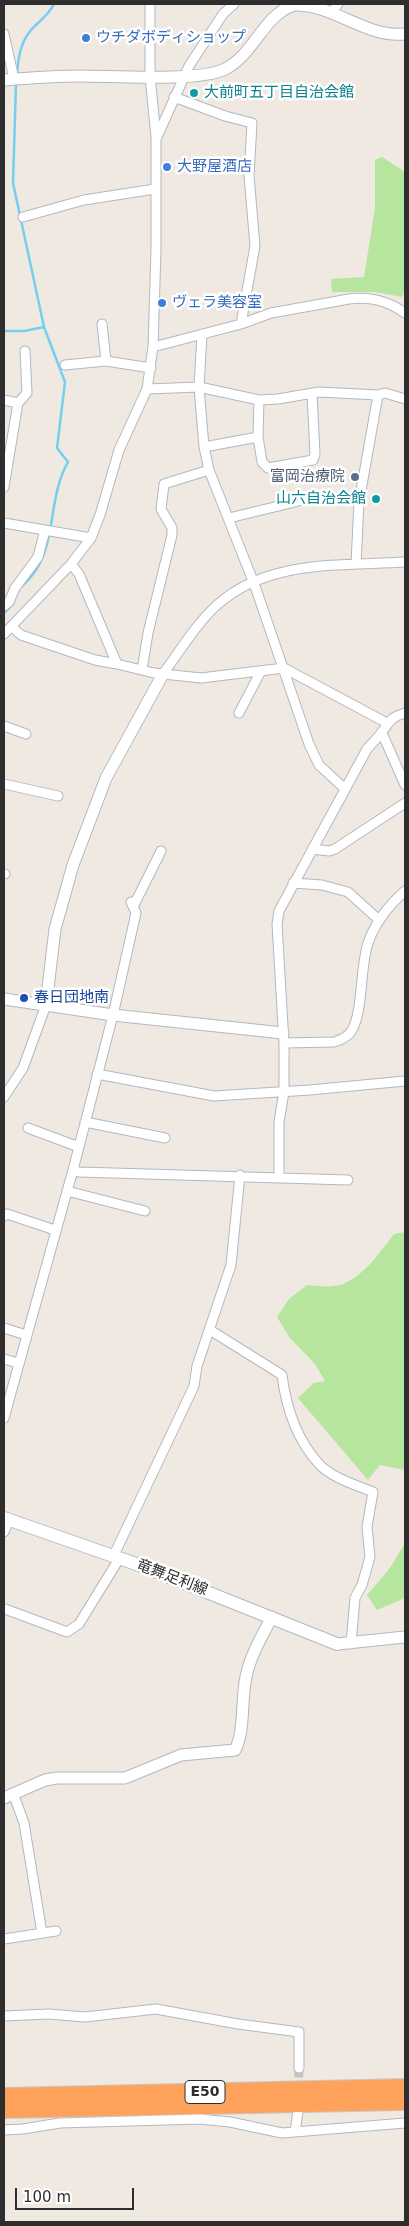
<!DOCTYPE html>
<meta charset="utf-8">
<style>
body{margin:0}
#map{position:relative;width:409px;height:2226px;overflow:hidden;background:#efe9e1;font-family:"DejaVu Sans",sans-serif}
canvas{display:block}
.frame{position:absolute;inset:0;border:5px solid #2e2e2e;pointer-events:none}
.scale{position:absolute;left:15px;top:2188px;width:119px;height:22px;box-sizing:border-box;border:2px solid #2e2e2e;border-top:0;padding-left:6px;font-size:15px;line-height:18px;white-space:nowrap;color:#2e2e2e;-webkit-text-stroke:4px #fff;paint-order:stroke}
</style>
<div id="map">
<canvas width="409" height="2226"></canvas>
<div class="frame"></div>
<div class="scale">100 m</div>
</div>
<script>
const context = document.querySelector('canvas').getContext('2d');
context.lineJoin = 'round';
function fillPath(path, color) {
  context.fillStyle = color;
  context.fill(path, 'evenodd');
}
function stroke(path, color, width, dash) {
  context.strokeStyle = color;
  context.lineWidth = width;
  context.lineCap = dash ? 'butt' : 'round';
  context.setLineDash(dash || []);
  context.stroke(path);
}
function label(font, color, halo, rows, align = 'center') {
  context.font = font + ' "DejaVu Sans","Noto Sans JP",sans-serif';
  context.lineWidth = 5;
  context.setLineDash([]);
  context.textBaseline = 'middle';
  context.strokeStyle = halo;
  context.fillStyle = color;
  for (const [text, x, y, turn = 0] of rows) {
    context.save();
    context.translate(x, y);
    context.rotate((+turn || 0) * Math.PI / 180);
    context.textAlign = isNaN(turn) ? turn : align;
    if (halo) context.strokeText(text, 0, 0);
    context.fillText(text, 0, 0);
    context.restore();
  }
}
const green = new Path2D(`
 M382,157L405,172V290L402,297L375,292H332L331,279L364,277L375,208V160Z
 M405,1232V1470L380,1465L368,1480L298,1398L314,1383L325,1381L315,1364L290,1338L277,1317L289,1299L307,1285C318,1286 332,1288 343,1284C365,1275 380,1252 394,1234Z
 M405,1543V1598L377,1610L367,1595L390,1568Z`);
const stream = new Path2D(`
 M17,75C18,59 20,43 31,30C39,21 48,16 54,4
 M16,83L13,183L44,327L65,382L57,448L68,462C45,502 60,554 22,586
 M4,331H24L44,327
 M4,613L13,604`);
const minorTunnel = new Path2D(`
 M298,2091L299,2068`);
const minor = new Path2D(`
 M331,13L338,4
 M4,34L14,79
 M174,97L225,116L252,123L249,176L255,246L241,324
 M157,137L189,66L223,14L234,4
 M23,217L84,200L155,189
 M102,324L106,361
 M202,334L199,387L204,447L209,470L255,586L309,744L319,765L345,789
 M153,347L241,324L271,313L349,299C371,296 388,301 405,313
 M65,365L106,361L151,368
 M147,389L199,387L259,400L278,399L319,392L378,395L385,393L405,399
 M4,400L18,403L4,487
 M259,400L258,437L262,462L268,468L313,460L315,454L312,394
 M18,403L27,393L25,351
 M204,447L258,437
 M229,518L299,501
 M4,523L91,538
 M71,564L79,574L117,664L154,673L201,678L284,668L387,723
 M356,564L359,502L378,395
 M4,606L9,602L15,588L38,557L45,530
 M12,627L21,635L95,660L117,664
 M4,634L71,564L91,538L100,515L119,450L147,389L153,347L156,249V137L150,76V4
 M142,670L148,633L172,535V528L161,509L164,484L209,470
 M163,674C180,651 196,624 217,605C268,559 342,566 405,562
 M239,713L261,671
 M4,726L26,734
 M382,733L405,785
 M4,784L58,796
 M312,849L329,851L335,849L405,803
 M4,874H5
 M293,883L322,885L348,892L379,920
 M134,905L161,851
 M284,1043L334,1042C341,1040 348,1037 352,1030C363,1012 360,967 368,943C375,923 389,905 405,891
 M97,1074L214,1096L310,1090L405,1081
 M4,1097L23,1068L46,1005
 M85,1122L165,1138
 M28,1128L79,1147
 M73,1170L79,1172L348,1180
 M279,1178V1122L284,1092V1043L277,924L279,911L367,749C372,743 377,739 381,733C391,721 389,718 405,713
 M67,1191L145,1211
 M4,1216L7,1214L55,1230
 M4,1328L26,1335
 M210,1330L282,1375C286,1407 297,1440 319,1464C332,1478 356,1485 373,1492L367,1527L370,1557L362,1585L355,1598L351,1644
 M4,1359L18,1363
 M4,1418L73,1170L113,1015L136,913L131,902
 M4,1532L9,1519
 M113,1557L194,1386L197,1366L231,1265L240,1175
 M5,1609L67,1632L79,1624L119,1559
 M13,1793L24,1823L42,1933
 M4,1939L56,1931
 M4,2016L48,2014L85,2017L156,2009L238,2024L299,2032V2068
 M4,2130L23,2129L60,2123L200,2119L230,2122L282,2133L405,2123
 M295,2132L298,2111`);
const tertiary = new Path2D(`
 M4,80C29,78 55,76 80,76C112,76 200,82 225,69C254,55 263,15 294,5C334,4 365,38 405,34
 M4,999L113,1015L283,1033
 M46,1005L55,929L73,865L106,778L163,674
 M337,1644L405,1637
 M4,1798L45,1780L57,1778H125L181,1755L235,1750C245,1732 241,1698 246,1677C250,1656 262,1636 272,1617`);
const secondary = new Path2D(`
 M4,1518L139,1565L337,1644`);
const motorway = new Path2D(`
 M4,2096L405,2087
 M4,2110L405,2102`);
const markers = [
 [86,38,5,"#3f7fe0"],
 [194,93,5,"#0f9aa8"],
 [167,167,5,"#3f7fe0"],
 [162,303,5,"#3f7fe0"],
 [355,477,5,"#5c6f8a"],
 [376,499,5,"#0f9aa8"],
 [24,998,5,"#1a4fb4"]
];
const shields = [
 [205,2092,40]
];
const shieldNames = [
 ["E50",205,2092]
];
const shopNames = [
 ["ウチダボディショップ",96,38],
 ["大野屋酒店",177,167],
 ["ヴェラ美容室",172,303]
];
const cultureNames = [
 ["大前町五丁目自治会館",204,93],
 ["山六自治会館",366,499,"right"]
];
const serviceNames = [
 ["富岡治療院",345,477]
];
const transitNames = [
 ["春日団地南",34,998]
];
const streetNames = [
 ["竜舞足利線",172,1578,21]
];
fillPath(green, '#b6e59e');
stroke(stream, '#75cff0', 2.5);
stroke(minorTunnel, '#c8c4bd', 9, [9, 4.5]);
stroke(minor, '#b4b7c1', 11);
stroke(tertiary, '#b4b7c1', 13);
stroke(secondary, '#b4b7c1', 14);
stroke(motorway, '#c9c9c9', 18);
stroke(minor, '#fff', 9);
stroke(tertiary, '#fff', 11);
stroke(secondary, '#fff', 12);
stroke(motorway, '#ffa35c', 16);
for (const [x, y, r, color] of markers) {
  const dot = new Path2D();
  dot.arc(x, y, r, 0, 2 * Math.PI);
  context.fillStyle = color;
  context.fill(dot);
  stroke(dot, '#fff', 2);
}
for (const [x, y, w] of shields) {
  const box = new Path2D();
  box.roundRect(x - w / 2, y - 11.5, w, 23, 4);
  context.fillStyle = '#fff';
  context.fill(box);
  stroke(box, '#2e2e2e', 1);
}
label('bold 14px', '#2e2e2e', null, shieldNames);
label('15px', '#366cbe', '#fff', shopNames, 'left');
label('15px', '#0d838f', '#fff', cultureNames, 'left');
label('15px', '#4e5e75', '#fff', serviceNames, 'right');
label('15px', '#164399', '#fff', transitNames, 'left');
label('15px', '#2e2e2e', '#fff', streetNames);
</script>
